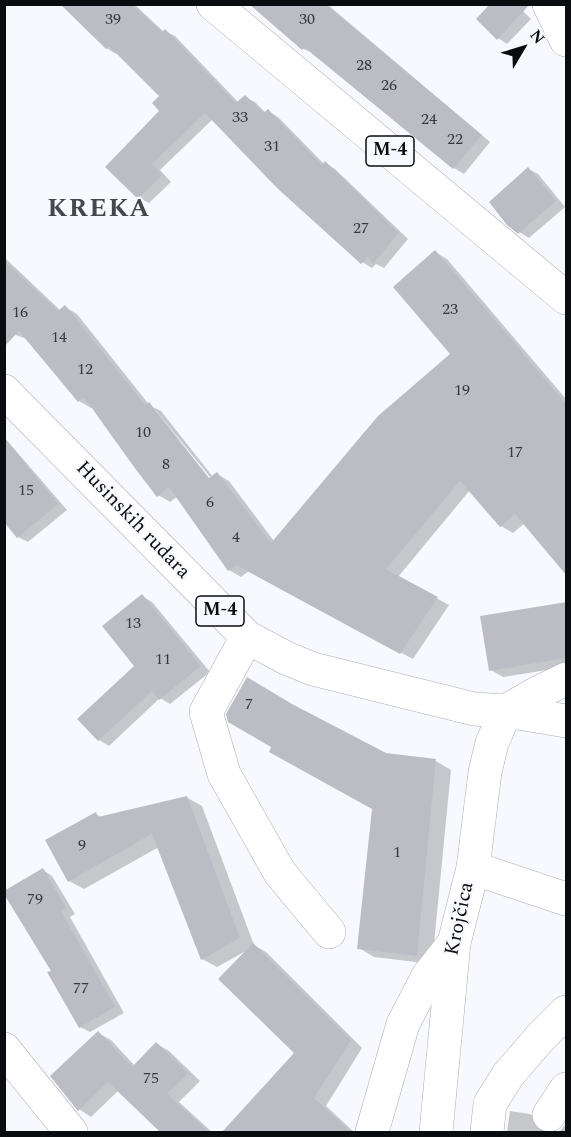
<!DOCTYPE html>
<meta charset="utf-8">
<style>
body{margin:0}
#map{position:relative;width:571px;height:1137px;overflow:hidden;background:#f8f9fe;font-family:Spectral,serif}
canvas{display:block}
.frame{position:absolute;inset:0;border:6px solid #0b0c0f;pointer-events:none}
.north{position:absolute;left:493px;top:18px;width:60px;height:60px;-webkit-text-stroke:4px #f8f9fe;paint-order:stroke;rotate:52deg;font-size:16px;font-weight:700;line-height:24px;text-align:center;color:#0b0c0f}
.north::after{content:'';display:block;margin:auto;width:21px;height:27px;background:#0b0c0f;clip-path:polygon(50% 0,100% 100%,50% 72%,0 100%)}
</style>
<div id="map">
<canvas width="571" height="1137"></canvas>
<div class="frame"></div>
<div class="north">N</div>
</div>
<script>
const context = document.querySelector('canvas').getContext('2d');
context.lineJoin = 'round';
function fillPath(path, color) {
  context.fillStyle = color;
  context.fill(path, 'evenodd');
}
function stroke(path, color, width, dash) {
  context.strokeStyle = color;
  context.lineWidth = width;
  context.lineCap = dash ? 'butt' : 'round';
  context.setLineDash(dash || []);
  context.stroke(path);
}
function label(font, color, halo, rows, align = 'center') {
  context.font = font + ' Spectral,serif';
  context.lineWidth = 4.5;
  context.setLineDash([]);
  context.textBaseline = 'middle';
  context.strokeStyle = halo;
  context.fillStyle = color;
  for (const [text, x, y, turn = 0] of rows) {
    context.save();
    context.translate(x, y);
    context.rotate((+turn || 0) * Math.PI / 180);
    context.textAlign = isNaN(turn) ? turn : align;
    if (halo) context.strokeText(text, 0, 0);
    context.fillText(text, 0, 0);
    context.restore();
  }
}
const shadow = new Path2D(`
 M61,4H134L164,32L165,31L175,36L239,103L245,97L255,102L266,113L268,111L278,117L324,164L325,163L335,169L408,239L384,268L376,264L372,268L362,262L213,119L160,170L171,182L149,203L139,198L161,111V96L118,52L116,54L106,48Z
 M255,4H327L490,142L464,174L454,168L314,53L303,49Z
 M516,4L531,19L507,44L498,38Z
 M529,169L538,174L565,207L529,238L519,232Z
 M435,252L447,259L566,399V573L525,523L513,533L501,526L470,490L398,577L449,605L413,659L249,571L241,577L229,570L177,497L170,502L158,495L93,406L91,408L79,401L29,340L16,335L4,324V257L61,311L65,307L77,314L213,485L215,483L153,407L161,411L213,477L217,474L229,481L274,541L452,355Z
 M4,437L67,510L28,542L18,537L4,518Z
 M142,596L152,602L210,672L170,704L160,698L109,746L99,740L80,719L136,666Z
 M566,603V667L503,677L491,670Z
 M295,707L385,755L436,761L451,770L432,964L374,957L359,948L374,809Z
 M186,797L202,806L254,945L266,952L362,1048L326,1106L354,1132H224L296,1053L246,951L217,967L202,959L159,847L84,889L69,881L96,814L102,818Z
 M43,870L52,876L75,914L70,917L124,1013L90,1032L80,1027L53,971Z
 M98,1033L111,1040L135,1066L157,1044L169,1051L200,1081L179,1102L212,1132H162L119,1090L91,1117L79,1109Z
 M510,1111L530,1114L546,1123L548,1132H507Z
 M566,1124V1132H559Z`);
const building = new Path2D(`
 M60,4H131L162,32L165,29L236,103L245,95L264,113L268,109L322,165L325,161L399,233L373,264L368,257L361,264L277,188L205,113L152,164L162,175L138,199L105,167L159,111L152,103L159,96L109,46L106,49Z
 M249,4H325L482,135L453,169L304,47L302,50Z
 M490,4H530L497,40L476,19Z
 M528,167L556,201L518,234L507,225L489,202Z
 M435,250L567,405V576L515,514L500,527L460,481L386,569L438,597L400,654L236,565L228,571L169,487L157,497L134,467L84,397L78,402L19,331L4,347V261L58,311L65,305L145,405L149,402L209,478L217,472L271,543L378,416L450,354L393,287Z
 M4,437L58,504L17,538L4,522Z
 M142,594L201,666L159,700L152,691L98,741L77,719L134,666L102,626Z
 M567,602V658L489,671L480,616Z
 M247,677L292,704L386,753L436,759L417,956L357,949L372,809L269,752L271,747L228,722L226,714Z
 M187,796L240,938L201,960L152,834L68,882L45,840L96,812L98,817Z
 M43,868L66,908L61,911L115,1007L79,1028L47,972L51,971L4,894V891Z
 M253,943L351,1040L314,1098L351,1132H222L294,1053L218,979Z
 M98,1031L132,1067L156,1042L188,1073L167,1094L209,1132H160L108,1082L78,1111L50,1076Z`);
const minor = new Path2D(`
 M549,4L566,40
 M247,637L206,712L224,774L280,873L329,932
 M473,868L566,899
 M4,1049L71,1132
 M549,1115L566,1089
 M372,1132L403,1024L428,976L454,943
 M487,1132L490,1104L508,1075L540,1038L566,1012`);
const major = new Path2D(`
 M213,4L566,298
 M4,391L247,637L286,658L313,669L474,709L506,711L566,721
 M506,711L539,692L566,679
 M436,1132L454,943L473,868L485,772L492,743L506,711`);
const numberNames = [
 ["39",113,21],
 ["30",307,21],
 ["28",364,67],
 ["26",389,87],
 ["33",240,119],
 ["24",429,121],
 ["22",455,141],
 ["31",272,148],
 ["27",361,230],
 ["23",450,311],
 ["16",20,314],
 ["14",59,339],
 ["12",85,371],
 ["19",462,392],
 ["10",143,434],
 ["17",515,454],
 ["8",166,466],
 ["15",26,492],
 ["6",210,504],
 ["4",236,539],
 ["13",133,625],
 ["11",163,661],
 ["7",249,706],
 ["9",82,847],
 ["1",397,854],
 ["79",35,901],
 ["77",81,990],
 ["75",151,1080]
];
const shields = [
 [390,151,48],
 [220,611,48]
];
const shieldNames = [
 ["M-4",390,151],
 ["M-4",220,611]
];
const streetNames = [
 ["Husinskih rudara",132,521,46],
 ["Krojčica",461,919,-78]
];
const districtNames = [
 ["KREKA",99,211]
];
fillPath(shadow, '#0003');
fillPath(building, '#bcbcc5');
stroke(minor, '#acacb5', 34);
stroke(major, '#acacb5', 34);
stroke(minor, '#fff', 33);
stroke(major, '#fff', 33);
label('16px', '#37383c', null, numberNames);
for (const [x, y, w] of shields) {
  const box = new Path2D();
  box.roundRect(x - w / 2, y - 15, w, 30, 4.5);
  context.fillStyle = '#f8f9fe';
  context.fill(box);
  stroke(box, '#0b0c0f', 1.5);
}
label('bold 18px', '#0b0c0f', null, shieldNames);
label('20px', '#0b0c0f', '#f8f9fe', streetNames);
context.letterSpacing = '1.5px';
label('bold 26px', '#46464d', '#f8f9fe', districtNames);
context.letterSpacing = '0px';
</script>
